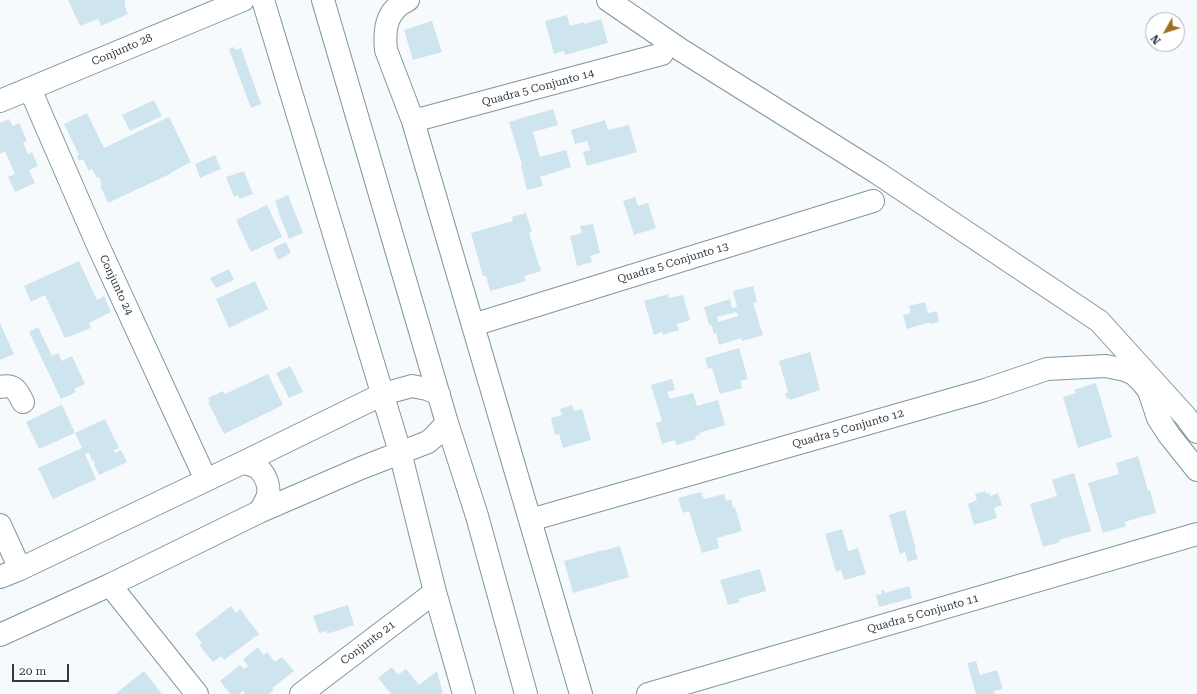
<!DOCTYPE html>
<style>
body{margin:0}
#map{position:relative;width:1197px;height:694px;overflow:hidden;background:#f6fafc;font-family:"Roboto Serif",serif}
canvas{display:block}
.north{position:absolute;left:1145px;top:12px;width:40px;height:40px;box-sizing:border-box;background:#fff;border:1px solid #adb1b3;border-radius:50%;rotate:231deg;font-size:11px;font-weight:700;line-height:16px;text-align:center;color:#333b40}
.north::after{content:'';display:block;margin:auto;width:14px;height:18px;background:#9b711f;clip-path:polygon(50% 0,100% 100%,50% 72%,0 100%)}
.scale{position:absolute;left:12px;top:664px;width:57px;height:18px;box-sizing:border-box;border:2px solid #333b40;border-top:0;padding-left:5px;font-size:12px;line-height:14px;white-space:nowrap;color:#333b40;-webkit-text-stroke:3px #fff;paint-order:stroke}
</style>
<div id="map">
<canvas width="1197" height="694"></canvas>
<div class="north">N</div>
<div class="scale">20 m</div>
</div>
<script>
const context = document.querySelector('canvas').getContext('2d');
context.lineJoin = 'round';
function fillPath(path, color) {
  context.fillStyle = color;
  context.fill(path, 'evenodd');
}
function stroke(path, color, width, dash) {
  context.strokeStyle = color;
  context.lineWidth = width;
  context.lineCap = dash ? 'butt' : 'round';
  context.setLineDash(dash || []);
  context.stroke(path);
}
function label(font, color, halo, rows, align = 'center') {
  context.font = font + ' "Roboto Serif",serif';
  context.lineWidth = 3;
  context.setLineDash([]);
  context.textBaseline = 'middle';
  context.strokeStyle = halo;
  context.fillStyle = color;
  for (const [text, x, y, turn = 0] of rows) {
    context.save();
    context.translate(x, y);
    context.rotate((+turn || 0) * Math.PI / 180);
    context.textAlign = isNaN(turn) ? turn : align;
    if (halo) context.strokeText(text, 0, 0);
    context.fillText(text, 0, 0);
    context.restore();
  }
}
const building = new Path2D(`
 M68,0H124L126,3H124L128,14L101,26L98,19L80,26Z
 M567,15L570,26L584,22V24L601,19L608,43L565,55L564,51L554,54L545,21Z
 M432,21L442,52L413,60L404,30Z
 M234,47L235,50L241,48L261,104L251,108L229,49Z
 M154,100L162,116L130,131L122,115Z
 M553,109L558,125L533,132L540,157L566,150L571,167L540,177L543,186L527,190L521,166L522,165L509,122Z
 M87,113L104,148L169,117L191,162L172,172V173L108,203L100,185H102L99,177L97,178L92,169L89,171L83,159L79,161L77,156L79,155L64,124Z
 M9,119L13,126L19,123L27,141L23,142L28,154L32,152L38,166L29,170L35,183L15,192L8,177L15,174L5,151L0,154V123Z
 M605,120L608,130L629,125L637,152L587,166L583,152L590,150L587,141L575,144L571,130Z
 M215,155L221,169L200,178L195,164Z
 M244,171L253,194L240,199L238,195L234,197L226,177Z
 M288,195L303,233L289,239L278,211H279L275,201Z
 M635,197L638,206L648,203L656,228L634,235L623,201Z
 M267,205L282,237L251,252L236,220Z
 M526,213L532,232L529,233L541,271L524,276L526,281L490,291L486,276H483L471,233L513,221L512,217Z
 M593,224L600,253L590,256L592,262L577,266L570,236L582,233L580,226Z
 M286,242L291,253L278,260L273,248Z
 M79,261L97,300L104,296L111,312L89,323L91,328L65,338L45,295L31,302L24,286Z
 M229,269L234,280L216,288L210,278Z
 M255,281L268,309L229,328L216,299Z
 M753,286L757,302L753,303L763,335L742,341L741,338L719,345L716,333L714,334L711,324L709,325L704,307L730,299L732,308L737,307L733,291ZM736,312L738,316L718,322L717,317Z
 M668,294L669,298L683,295L690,320L677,324L679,330L663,335L662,332L654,335L644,301Z
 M925,302L928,313L937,311L939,322L930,324V322L907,329L903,315L911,313L909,306Z
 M0,323L14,354L0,360Z
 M38,327L52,356L58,353L62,361L72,356L85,384L74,389L76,392L61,399L29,332Z
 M739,348L748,379L740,381L742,388L720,394L712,368L708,369L705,358Z
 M810,352L820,390L790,400L789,398L787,399L785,393L788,392L779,361Z
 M290,366L303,392L289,398L276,373Z
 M268,374L283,405L224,434L208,402L210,401L208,398L223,391L225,394Z
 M672,379L675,390L667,392L670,399L693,393L697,406L718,400L725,425L699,433L700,435L695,436L696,439L676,445L675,440L662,444L656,423L662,421L651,385Z
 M1096,383L1112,437L1078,448L1063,397L1076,393L1074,390Z
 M61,405H62L75,433L39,449L26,422Z
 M572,405L574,411L582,409L591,440L563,448L559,434L555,435L551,418L562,415L560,409Z
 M105,419L119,448L114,450L115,453L121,450L127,462L99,475L94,465L95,464L93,460H92L89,453L85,454L96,479L53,499L38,468L82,448L75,433Z
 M1138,456L1148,490H1150L1156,513L1124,522L1126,526L1103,533L1088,483L1119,474L1116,463Z
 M1074,473L1091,531L1059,540L1060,542L1043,547L1030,504L1057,496L1052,480Z
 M985,491L986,494L989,493L990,496L998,493L1002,505L994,508L997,518L974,525L968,504L977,500L975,494Z
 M701,492L704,499L724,494L726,501L731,499L733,508L735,507L742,531L717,538L719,548L702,553L689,511L683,513L678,498Z
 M905,510L916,549L915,550L918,559L908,562L905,552L900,554L889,515Z
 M842,529L848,551L858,548L866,574L844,580L841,570L836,572L825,534Z
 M620,546L629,577L573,593L564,561L603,550V551Z
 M760,569L766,591L738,599L740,602L728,605L720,580Z
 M909,586L912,598L879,607L876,595L882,594L881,591L884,590L885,593Z
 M348,605L354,625L327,634V631L319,633L313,616Z
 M231,606L236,613L240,609L259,634L224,660L221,656L213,662L199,645L202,643L195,634Z
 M258,647L263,655L267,652L275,662L282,657L294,671L272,688L274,690L269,694H245L243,691L239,694H230L220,681L240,665L244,669L248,666L243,659Z
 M976,661L980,675L997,670L1003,689L994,691L995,694H976L967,663Z
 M392,667L398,675L406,669L419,685L437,671L443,693L441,694H391L378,678Z
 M144,671L162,694H115Z`);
const minor = new Path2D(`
 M263,0L400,452L435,592L464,694
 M323,0L447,423L477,516L526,694
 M408,0C386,10 384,29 386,50L413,121L581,694
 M608,0L681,50L876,172L1099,321L1186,417L1197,432
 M30,89L96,241L206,480
 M0,101L243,0
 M413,121L662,54
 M473,325L873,201
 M0,387C14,384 17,390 23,402
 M242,463C248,464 253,465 258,468C266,475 271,488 267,498C265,503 262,508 259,512
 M530,520L985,390L1047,369L1106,366L1125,370L1134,374L1143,383L1149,391L1158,418L1169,435L1197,470
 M0,525L20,569
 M0,577L20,569L242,463L383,394L412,386L427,389L439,394
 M110,585L197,694
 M0,635L110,585L259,512L361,468L428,442L435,436L447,423
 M301,694L435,592
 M648,694L1197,534`);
const streetNames = [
 ["Conjunto 28",122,50,-23],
 ["Quadra 5 Conjunto 14",538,88,-15],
 ["Quadra 5 Conjunto 13",673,263,-17],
 ["Conjunto 24",116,285,65],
 ["Quadra 5 Conjunto 12",848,429,-16],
 ["Quadra 5 Conjunto 11",923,614,-16],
 ["Conjunto 21",368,643,-37]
];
fillPath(building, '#cee4ef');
stroke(minor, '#80959f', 24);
stroke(minor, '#fff', 22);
label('11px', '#333b40', '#fff', streetNames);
</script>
